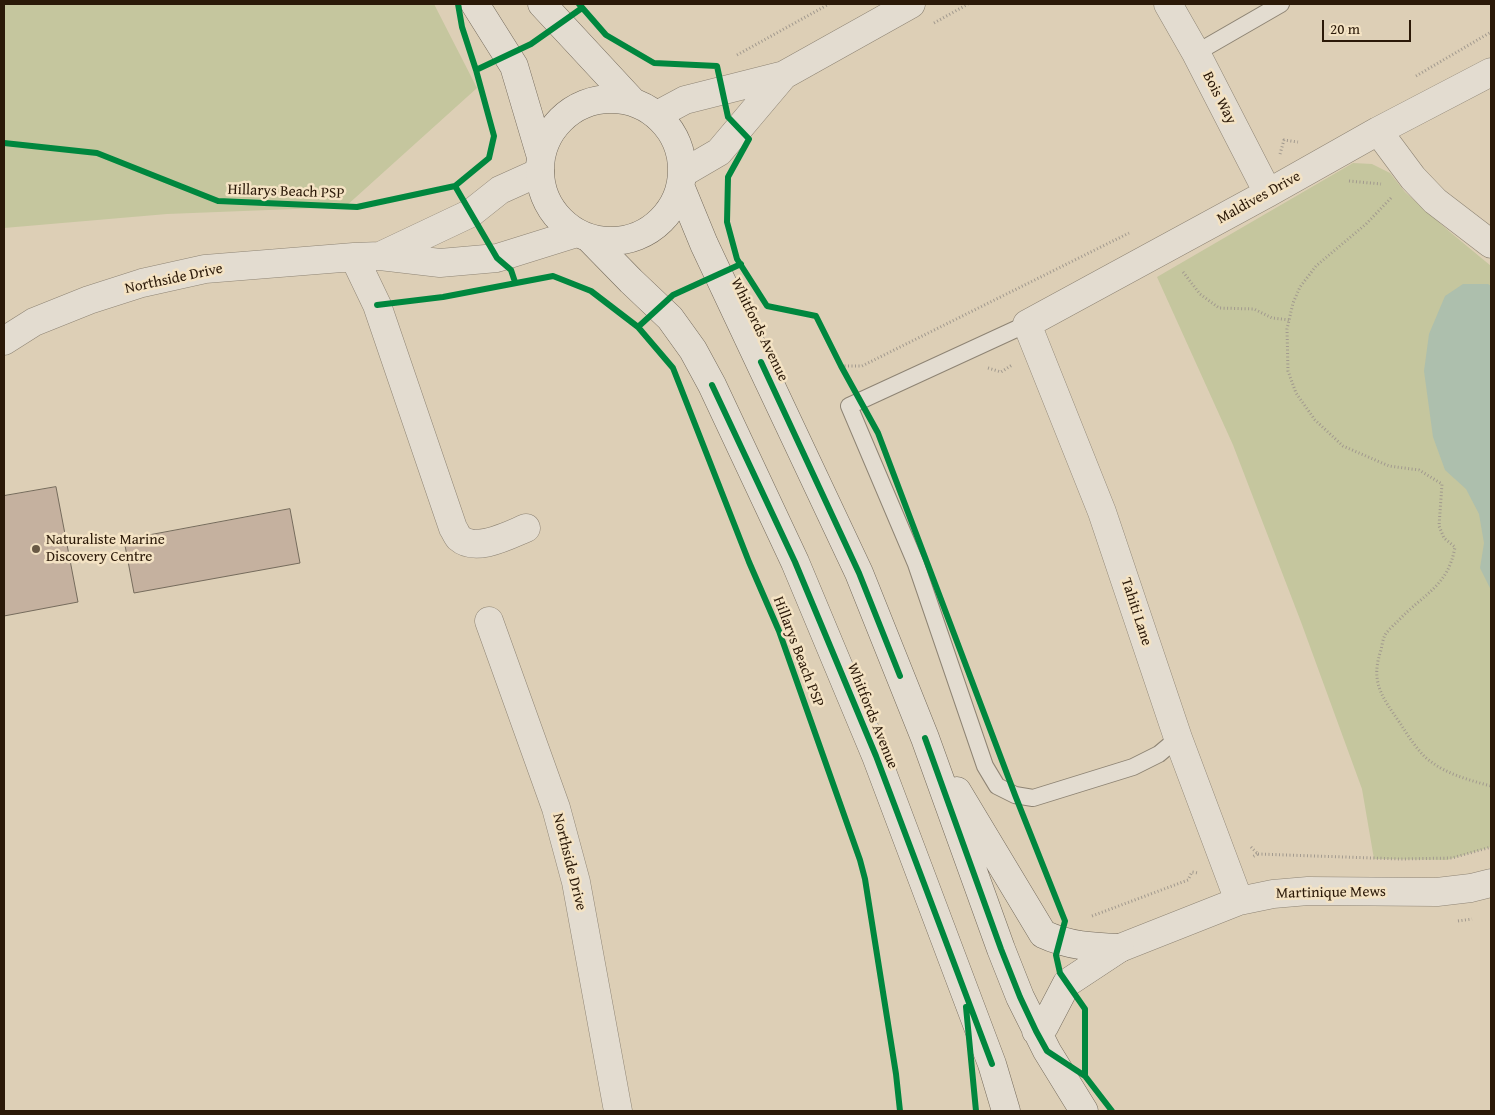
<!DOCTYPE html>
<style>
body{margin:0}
#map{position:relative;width:1495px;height:1115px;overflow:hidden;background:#ddcfb6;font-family:"Gentium Book Plus",serif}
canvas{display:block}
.frame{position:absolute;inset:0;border:5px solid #2b1908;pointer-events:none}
.scale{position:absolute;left:1322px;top:20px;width:89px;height:22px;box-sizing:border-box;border:2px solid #2b1908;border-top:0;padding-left:6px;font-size:15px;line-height:18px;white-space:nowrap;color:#2b1908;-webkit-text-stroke:4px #f4e3c4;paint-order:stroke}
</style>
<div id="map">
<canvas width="1495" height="1115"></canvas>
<div class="frame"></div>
<div class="scale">20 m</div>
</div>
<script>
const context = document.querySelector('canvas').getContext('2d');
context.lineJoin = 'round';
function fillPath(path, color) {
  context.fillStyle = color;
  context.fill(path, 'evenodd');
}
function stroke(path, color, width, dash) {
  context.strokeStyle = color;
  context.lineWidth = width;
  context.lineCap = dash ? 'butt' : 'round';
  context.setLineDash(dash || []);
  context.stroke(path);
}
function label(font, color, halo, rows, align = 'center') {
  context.font = font + ' "Gentium Book Plus",serif';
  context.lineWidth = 5;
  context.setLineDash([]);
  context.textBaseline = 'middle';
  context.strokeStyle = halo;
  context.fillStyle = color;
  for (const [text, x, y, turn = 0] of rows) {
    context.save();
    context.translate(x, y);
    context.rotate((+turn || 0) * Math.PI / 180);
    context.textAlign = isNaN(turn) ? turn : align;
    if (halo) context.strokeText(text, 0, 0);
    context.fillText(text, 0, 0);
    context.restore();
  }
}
const green = new Path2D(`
 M4,4H434L477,88L345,207L167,214L4,228Z
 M1353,163L1372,164L1390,173L1405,192L1450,232L1491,266V847L1447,860L1374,859L1362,789L1301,622L1233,445L1157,277Z`);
const water = new Path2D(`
 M1463,284H1488L1491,286V590L1480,568L1484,543L1479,514L1466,489L1445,470L1433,437L1424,371L1429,334L1445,296Z`);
const building = new Path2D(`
 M56,487L78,602L4,616V496Z
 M290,509L300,563L134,593L124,540Z`);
const path = new Path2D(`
 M934,23L968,4
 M737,55L829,4
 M1416,76L1491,32
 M1280,154L1284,140L1298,142
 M1349,181L1381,184
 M1391,198L1366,224L1316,266L1300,287L1293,303L1287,329L1288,371L1296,393L1315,420L1343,446L1389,466L1419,470L1442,484L1439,526L1444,538L1455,547C1448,587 1423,594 1398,621C1394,625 1388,630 1385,635C1383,639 1382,645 1381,650C1370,682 1382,697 1400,723C1407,734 1415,747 1425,757C1443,773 1468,780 1491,786
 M1183,272L1200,294L1219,308L1254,309L1272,318L1290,320
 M841,366H862L1129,233
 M988,368L1001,372L1012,365
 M1251,847L1258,854L1252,857
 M1258,854L1400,859L1452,858L1491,847
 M1092,916L1188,880L1192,872L1198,873
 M1458,921L1472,919`);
const service = new Path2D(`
 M1196,53L1281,4
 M1027,324L849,406L916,564L985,766L997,786L1015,795L1033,798L1133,767L1159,754L1178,738`);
const minor = new Path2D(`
 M1168,4L1196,53L1268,193
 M657,115L685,100L784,75L911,4
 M1378,131L1413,178L1435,201L1491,244
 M683,173L719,152L784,75
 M380,256L471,213L500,190L540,172
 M354,257L377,305L453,528C455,531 457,536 459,538C476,553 509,535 526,528
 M4,341L34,322L89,300L142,283L205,269L354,257L380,256L440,263L497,258L577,233
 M489,621L556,808L576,882L618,1111
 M1239,901L1178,738L1102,512L1027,324L1268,193L1378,131L1491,72
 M1120,948L1239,901L1273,894L1308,891L1437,892L1471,888L1491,883`);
const secondary = new Path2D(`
 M475,4L514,66L541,157
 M542,4L632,101
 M540 170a71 71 0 1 1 142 0a71 71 0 1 1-142 0Z
 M681,188L704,244L859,573L925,738L1001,949L1020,997L1047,1051L1084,1111
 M589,238L631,281L670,318L693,350L712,385L795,562L876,756L992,1064L1006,1111
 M957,791L1043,934C1069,946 1092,947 1120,948
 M1036,1031L1044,1027L1067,983L1120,948`);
const cycleway = new Path2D(`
 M458,4L462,27L476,70
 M579,4L606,35L654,63L717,66L728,117L749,139L728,177L727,222L737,259L767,306L816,316L841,366L878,433L1015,795L1065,921L1056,955L1060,973L1085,1009V1076L1112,1111
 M4,143L97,153L218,201L357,207L455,186L489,158L494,136L476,70L531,44L582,8
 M455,186L497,258L511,270L515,282
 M377,305L443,297L553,276L591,291L638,327L673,368L749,562L779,631L860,860L865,879L896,1074L900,1111
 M638,327L673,295L741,264
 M761,362L859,573L900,676
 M712,385L795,562L876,756L992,1064
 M925,738L1001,949L1020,997L1036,1031L1047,1051L1085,1076
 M966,1007L976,1111`);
const markers = [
 [36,549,5,"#695945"]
];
const streetNames = [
 ["Bois Way",1219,98,63],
 ["Hillarys Beach PSP",286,192,2],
 ["Maldives Drive",1259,198,-29],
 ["Northside Drive",174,279,-12],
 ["Whitfords Avenue",759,330,64],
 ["Tahiti Lane",1136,612,72],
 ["Hillarys Beach PSP",798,652,69],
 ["Whitfords Avenue",872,716,68],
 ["Northside Drive",569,862,76],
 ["Martinique Mews",1331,893,-1]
];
const poiNames = [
 ["Naturaliste Marine",46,540],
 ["Discovery Centre",46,557]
];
fillPath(green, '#c5c69e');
fillPath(water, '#adbfad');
fillPath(building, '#c5b19f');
stroke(building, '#756b5c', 1);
stroke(service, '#8e8474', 18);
stroke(minor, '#8e8474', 29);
stroke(secondary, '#756b5c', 29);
stroke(path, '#a1998e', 3, [1, 2.5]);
stroke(service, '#e3dcd0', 16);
stroke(minor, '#e3dcd0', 28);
stroke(secondary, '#e3dcd0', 28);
stroke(cycleway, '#00873e', 6);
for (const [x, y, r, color] of markers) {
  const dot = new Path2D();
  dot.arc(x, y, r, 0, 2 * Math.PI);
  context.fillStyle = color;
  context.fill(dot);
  stroke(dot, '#f4e3c4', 2);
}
label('15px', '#2b1908', '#f4e3c4', streetNames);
label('15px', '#2b1908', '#f4e3c4', poiNames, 'left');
</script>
